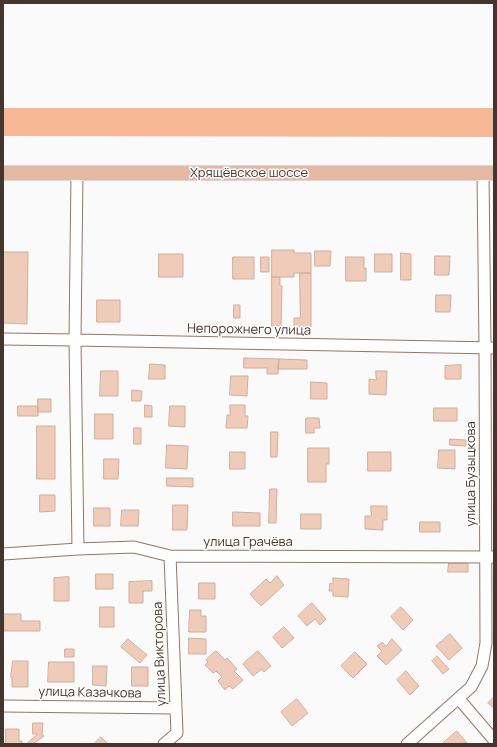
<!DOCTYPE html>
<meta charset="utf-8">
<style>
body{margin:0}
#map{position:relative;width:497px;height:747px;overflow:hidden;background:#fafafa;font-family:Manrope,sans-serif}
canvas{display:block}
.frame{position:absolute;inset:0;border:4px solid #44362f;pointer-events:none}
</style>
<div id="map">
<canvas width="497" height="747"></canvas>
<div class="frame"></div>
</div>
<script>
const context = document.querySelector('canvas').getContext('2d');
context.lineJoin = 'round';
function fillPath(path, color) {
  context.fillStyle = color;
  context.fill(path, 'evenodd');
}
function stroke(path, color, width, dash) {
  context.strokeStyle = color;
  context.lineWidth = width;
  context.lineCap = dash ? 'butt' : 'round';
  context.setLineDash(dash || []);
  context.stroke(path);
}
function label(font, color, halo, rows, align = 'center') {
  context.font = font + ' Manrope,sans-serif';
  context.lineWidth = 3;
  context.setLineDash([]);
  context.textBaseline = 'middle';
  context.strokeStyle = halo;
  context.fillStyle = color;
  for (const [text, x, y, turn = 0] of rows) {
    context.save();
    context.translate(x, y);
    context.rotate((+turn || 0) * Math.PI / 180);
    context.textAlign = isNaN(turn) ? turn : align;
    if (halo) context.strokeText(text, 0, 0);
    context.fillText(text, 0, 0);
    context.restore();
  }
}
const green = new Path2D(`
 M3,108H494V137L3,136Z`);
const building = new Path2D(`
 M272,250H294V253H311V273H294V277H272Z
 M315,251H331L330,266H315Z
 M3,252H28L27,324L3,323Z
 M401,253L411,254V280H401Z
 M159,254H183V277H159Z
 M375,254H392V272H375Z
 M435,256H450L449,275H435Z
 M233,257H254V279H233Z
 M261,257H269V272H261Z
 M346,257H364V269L366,268V281H346Z
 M300,273H311V327H294V318H300Z
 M272,277H280V286H282L281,326H272Z
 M436,295H451L450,312H436Z
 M97,300H120V322H97Z
 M234,305H240V318H234Z
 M244,358L279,359L278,374H267V368H244Z
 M279,359L307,360V369H278Z
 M150,364L165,365V379H149Z
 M461,365V379H445V366Z
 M101,371H118V396H100Z
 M376,371H387L386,395L369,394V379L376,380Z
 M231,376H248L247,396L230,395Z
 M311,382L327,383V399H311Z
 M132,390L142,391L141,401H132Z
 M38,399H51V412H38Z
 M145,405L152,406V417H145Z
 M230,405H245V416H248L247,428H226L227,415H230Z
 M18,406H38V416H18Z
 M170,406H185V427L169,426Z
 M434,408H457V421H434Z
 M95,414H113V439H95Z
 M306,418H319L320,428H314V433H306Z
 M37,426H55V479H37Z
 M134,428H141V444H134Z
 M271,432H278L277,457H271Z
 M450,439L466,440V446L450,445Z
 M167,445L188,446L187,469L166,468Z
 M308,448H329V464H326V482H308Z
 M439,450H455V469L438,468Z
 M230,452H245V469H230Z
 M368,452H391V471H368Z
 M104,459H119L118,479H104Z
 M167,478H193V487L167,486Z
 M270,489H277L276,523H269Z
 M40,495H55V511L40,512Z
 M173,505H188L187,530H173Z
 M371,506H387V520H383V530L365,529V516H371Z
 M94,508H110V526H94Z
 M122,510H139L138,526H121Z
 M233,512L260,513V526H233Z
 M301,514H321V529H301Z
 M420,522H440V532H420Z
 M449,563H468V572H448Z
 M96,574H113V589H96Z
 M277,576L284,585L261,606L250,594L266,579L270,583Z
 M69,577V601H54V578Z
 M333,578L349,579L348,597L333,596V591H329L330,583L333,584Z
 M152,581V591H143V603H129V582Z
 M199,583H215V599H199Z
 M312,603L326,619L320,625L315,619L307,626L298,616Z
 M100,607H114V627H100Z
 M401,607L413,620L403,630L391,617Z
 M190,610H201V616H206V632H189Z
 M4,614H21V621H40V631H4Z
 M284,627L294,638L282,648L273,637Z
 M450,634L462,648L449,660L436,646Z
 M189,638L206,639V654H189Z
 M128,639L147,655L140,663L121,647Z
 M392,639L402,650L386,665L377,656L382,651L377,646L382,642L386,646Z
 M65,649H74V657H65Z
 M216,651L225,660L227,658L237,669L234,671L243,680L233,689L229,686L225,690L218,681L222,677L216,671L213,673L205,665L208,662L206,660Z
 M258,651L271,666L264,672L262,669L253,676L243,664Z
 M355,652L367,664L353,678L341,666Z
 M437,656L449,669L443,674L432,661Z
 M13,661H28V687H12V677H11Z
 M49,662H74V682H48Z
 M93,666H107L106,686L93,685Z
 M132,667H148V686H132Z
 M406,671L419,686L410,695L397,680Z
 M494,697V708L488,703Z
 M297,699L308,713L292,726L281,712Z
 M33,723H43L42,734L44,736L33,744H26L38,734H33Z
 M6,729H19V741H22V744H6Z
 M457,731L467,743L442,744Z
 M101,737L108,744H94Z`);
const minor = new Path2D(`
 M77,173L75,340L78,549
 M3,339L75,340L494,348
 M3,554L78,549L134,547L170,556L494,557
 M459,699L494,740
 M3,706L176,708
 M164,744L177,733L170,556
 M407,744L471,687L482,666L486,643L485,348L483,173`);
const major = new Path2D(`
 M3,173H494`);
const streetNames = [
 ["Хрящёвское шоссе",249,173],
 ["Непорожнего улица",249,330,1],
 ["улица Бузыцкова",471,474,-90],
 ["улица Грачёва",248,542],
 ["улица Викторова",160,654,-92],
 ["улица Казачкова",90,693,1]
];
fillPath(green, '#f6b897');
fillPath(building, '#efcbb9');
stroke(building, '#d1ae9c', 1);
stroke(minor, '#957564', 13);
stroke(major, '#dad7d5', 16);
stroke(minor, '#fff', 11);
stroke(major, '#e3b9a4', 14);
label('13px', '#44362f', '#fff', streetNames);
</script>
